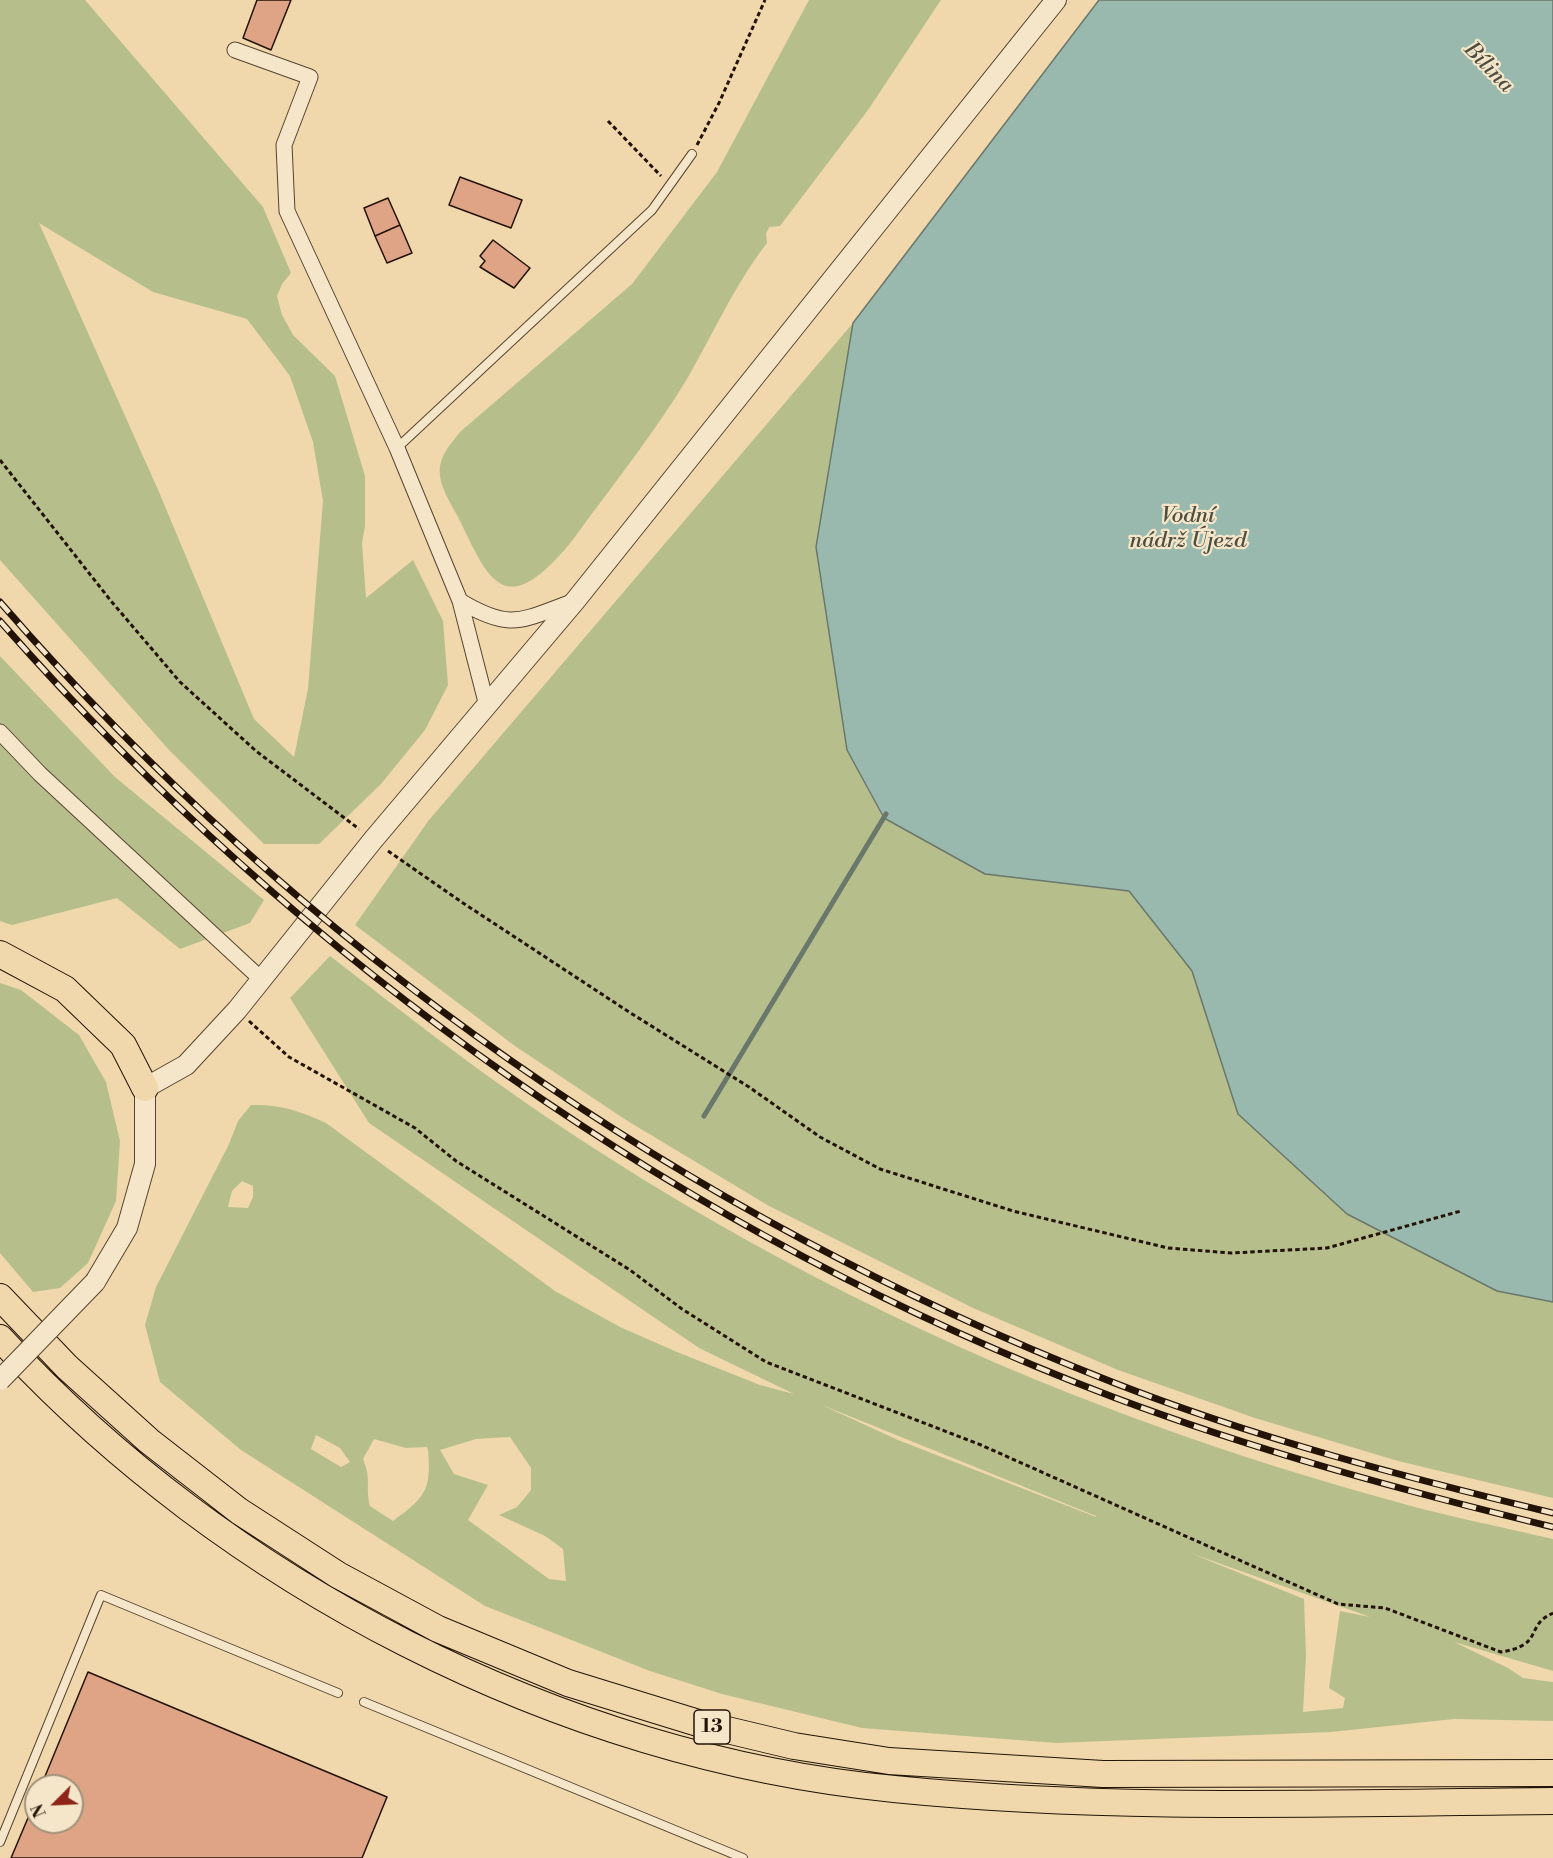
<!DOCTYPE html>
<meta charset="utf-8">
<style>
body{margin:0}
#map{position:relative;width:1553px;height:1858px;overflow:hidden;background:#f0d8ac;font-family:"Libre Bodoni",serif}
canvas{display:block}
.north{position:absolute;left:24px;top:1774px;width:60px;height:60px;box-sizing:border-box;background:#f5e6c9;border:2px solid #a1927b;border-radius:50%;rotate:246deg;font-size:16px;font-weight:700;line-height:24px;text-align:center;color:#231306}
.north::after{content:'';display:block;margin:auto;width:21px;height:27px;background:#8f2418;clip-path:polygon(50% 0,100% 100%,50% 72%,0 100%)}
</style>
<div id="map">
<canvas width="1553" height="1858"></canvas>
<div class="north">N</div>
</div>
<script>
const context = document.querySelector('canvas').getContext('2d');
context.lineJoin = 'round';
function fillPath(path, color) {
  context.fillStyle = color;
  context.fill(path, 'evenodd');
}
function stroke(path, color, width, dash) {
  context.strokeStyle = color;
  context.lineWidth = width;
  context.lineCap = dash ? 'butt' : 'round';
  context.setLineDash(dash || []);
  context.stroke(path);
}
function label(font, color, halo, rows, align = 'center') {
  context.font = font + ' "Libre Bodoni",serif';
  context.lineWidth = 4.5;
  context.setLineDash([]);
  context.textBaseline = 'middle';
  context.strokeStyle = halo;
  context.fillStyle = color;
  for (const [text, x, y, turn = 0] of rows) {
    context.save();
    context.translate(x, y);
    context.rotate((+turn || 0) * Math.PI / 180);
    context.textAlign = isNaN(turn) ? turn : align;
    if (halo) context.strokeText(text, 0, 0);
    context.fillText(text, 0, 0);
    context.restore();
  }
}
const green = new Path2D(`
 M0,0H85L263,207L291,273L282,284L277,296L282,315L293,335L335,376L365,476V526L362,543L366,598L413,560L443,621L448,685L425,730L381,784L319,844H264L169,750L0,560ZM39,223L153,292L247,319L290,376L313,442L323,501L308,689L294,757L254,719L159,492Z
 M809,0H941L868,110L780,226L769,227L766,234L767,243C733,287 712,337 684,384C658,426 627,467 597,507C584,523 573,542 558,557C504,615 488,579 462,525C456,511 441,491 440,475C438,457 450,445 460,432L632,284L717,172Z
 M853,323L816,547L847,750L883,818L985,874L1129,891L1192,971L1238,1114L1497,1291L1553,1302V1498L1398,1461L1255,1418L1118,1370L973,1308L769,1206L626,1120L515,1046L355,925L429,820Z
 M0,656L115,777L264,900L250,923L180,949L117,898L12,925L0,921Z
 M330,956C401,1011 471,1066 545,1116C718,1233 909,1333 1105,1407C1197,1442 1291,1473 1386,1499C1441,1515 1497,1526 1553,1539V1671L1454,1642L1508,1668L1523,1678L1553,1682V1721L1454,1719L1331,1732L1056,1743L862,1728L722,1694L650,1671L485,1606L241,1450L160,1382L145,1325L156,1287L229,1144L238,1121L251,1105C280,1104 300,1111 326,1123L555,1291L620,1327L677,1352L760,1385L794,1394L699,1348L369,1123L290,998ZM242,1181L253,1186V1197L248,1208L228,1207L232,1191ZM822,1405L1096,1516V1517L898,1440ZM316,1435L340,1448L350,1462L341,1467L311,1449ZM510,1437L531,1468V1490L517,1507L499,1515L545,1536L563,1549L566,1581L549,1579L468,1520L488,1485L454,1474L440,1450L476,1439ZM374,1439L406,1448L427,1447L428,1450C432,1491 424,1498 393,1521L370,1506C365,1486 372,1481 363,1459ZM1190,1553L1370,1617L1340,1611L1329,1688L1345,1698L1343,1708L1303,1712L1306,1656L1304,1599Z
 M0,983L21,990L79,1035L106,1082L120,1141L116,1201L88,1263L60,1288L33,1292L0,1253Z`);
const water = new Path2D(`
 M1099,0H1553V1302L1497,1291L1347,1214L1238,1114L1192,971L1129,891L985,874L884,818L847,750L816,547L853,323Z`);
const stream = new Path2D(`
 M704,1116L886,814`);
const building = new Path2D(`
 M257,0H291L271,50L243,38Z
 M460,177L522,200L511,228L449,205Z
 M388,198L400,225L375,236L364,208Z
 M400,225L412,253L387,263L375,236Z
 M493,240L530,268L514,288L480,267L485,261L480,256Z
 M88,1672L387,1797L362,1858H11L36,1799V1822H72V1786H41Z`);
const path = new Path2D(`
 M608,121L661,176
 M697,145L719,103L765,0
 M0,460L111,601L180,682L256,751L359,829
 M388,851L463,903L629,1012L749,1087L820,1137L880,1169L1013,1211L1168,1248L1231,1253L1327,1248L1461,1211
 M249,1021L289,1057L415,1128L456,1161L630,1270L682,1309L766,1362L981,1445L1338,1604L1385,1608L1501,1652C1545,1645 1524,1626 1553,1613`);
const service = new Path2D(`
 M397,448L652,210L692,154
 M364,1702L743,1858
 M0,1842L101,1595L338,1693`);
const minor = new Path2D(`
 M235,50L310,77L284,145L287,211L397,448L460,601
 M487,706L460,601C512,632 521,620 575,601
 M0,732L40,774L262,980`);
const tertiary = new Path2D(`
 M95,1282L127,1228L145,1164V1088L186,1065L237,1010L373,840L575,601L1056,0`);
const trunk = new Path2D(`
 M0,954L65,989L123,1045L145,1088
 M0,1297L67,1367L149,1441L239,1511L338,1575L438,1629L568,1683L698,1723L794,1746L889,1761L1103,1774L1553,1773
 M0,1338C226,1584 561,1757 894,1789C1113,1811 1333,1803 1553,1801`);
const rail = new Path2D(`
 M0,602C299,947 687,1216 1112,1382C1255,1438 1404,1477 1553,1513
 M0,621C300,963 688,1236 1113,1397C1257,1451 1404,1491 1553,1527`);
const tertiaryBridge = new Path2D(`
 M0,1380L95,1282`);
const shields = [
 [712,1727,36]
];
const shieldNames = [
 ["13",712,1727]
];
const waterNames = [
 ["Bílina",1488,68,46],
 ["Vodní",1188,517],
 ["nádrž Újezd",1188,542]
];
fillPath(green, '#b6bf8c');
fillPath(water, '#9ab9ae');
stroke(water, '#6a776b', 1.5);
stroke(stream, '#6a776b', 5);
fillPath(building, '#dfa386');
stroke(building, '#231306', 1.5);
stroke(service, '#564430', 10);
stroke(minor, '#564430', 17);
stroke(tertiary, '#564430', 22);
stroke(trunk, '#231306', 28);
stroke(path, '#231306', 3, [4.5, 3]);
stroke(service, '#f5e6c9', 8);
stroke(minor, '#f5e6c9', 15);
stroke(tertiary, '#f5e6c9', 20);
stroke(trunk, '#f0d8ac', 26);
stroke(rail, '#231306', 7);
stroke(rail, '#f5e6c9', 4.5, [14]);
stroke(tertiaryBridge, '#564430', 22, []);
stroke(tertiaryBridge, '#f5e6c9', 20);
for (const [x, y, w] of shields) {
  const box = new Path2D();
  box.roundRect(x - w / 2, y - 17, w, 34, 4.5);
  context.fillStyle = '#f5e6c9';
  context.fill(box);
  stroke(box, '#231306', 1.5);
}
label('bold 20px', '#231306', null, shieldNames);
label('italic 22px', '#4d4d41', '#f5e6c9', waterNames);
</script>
